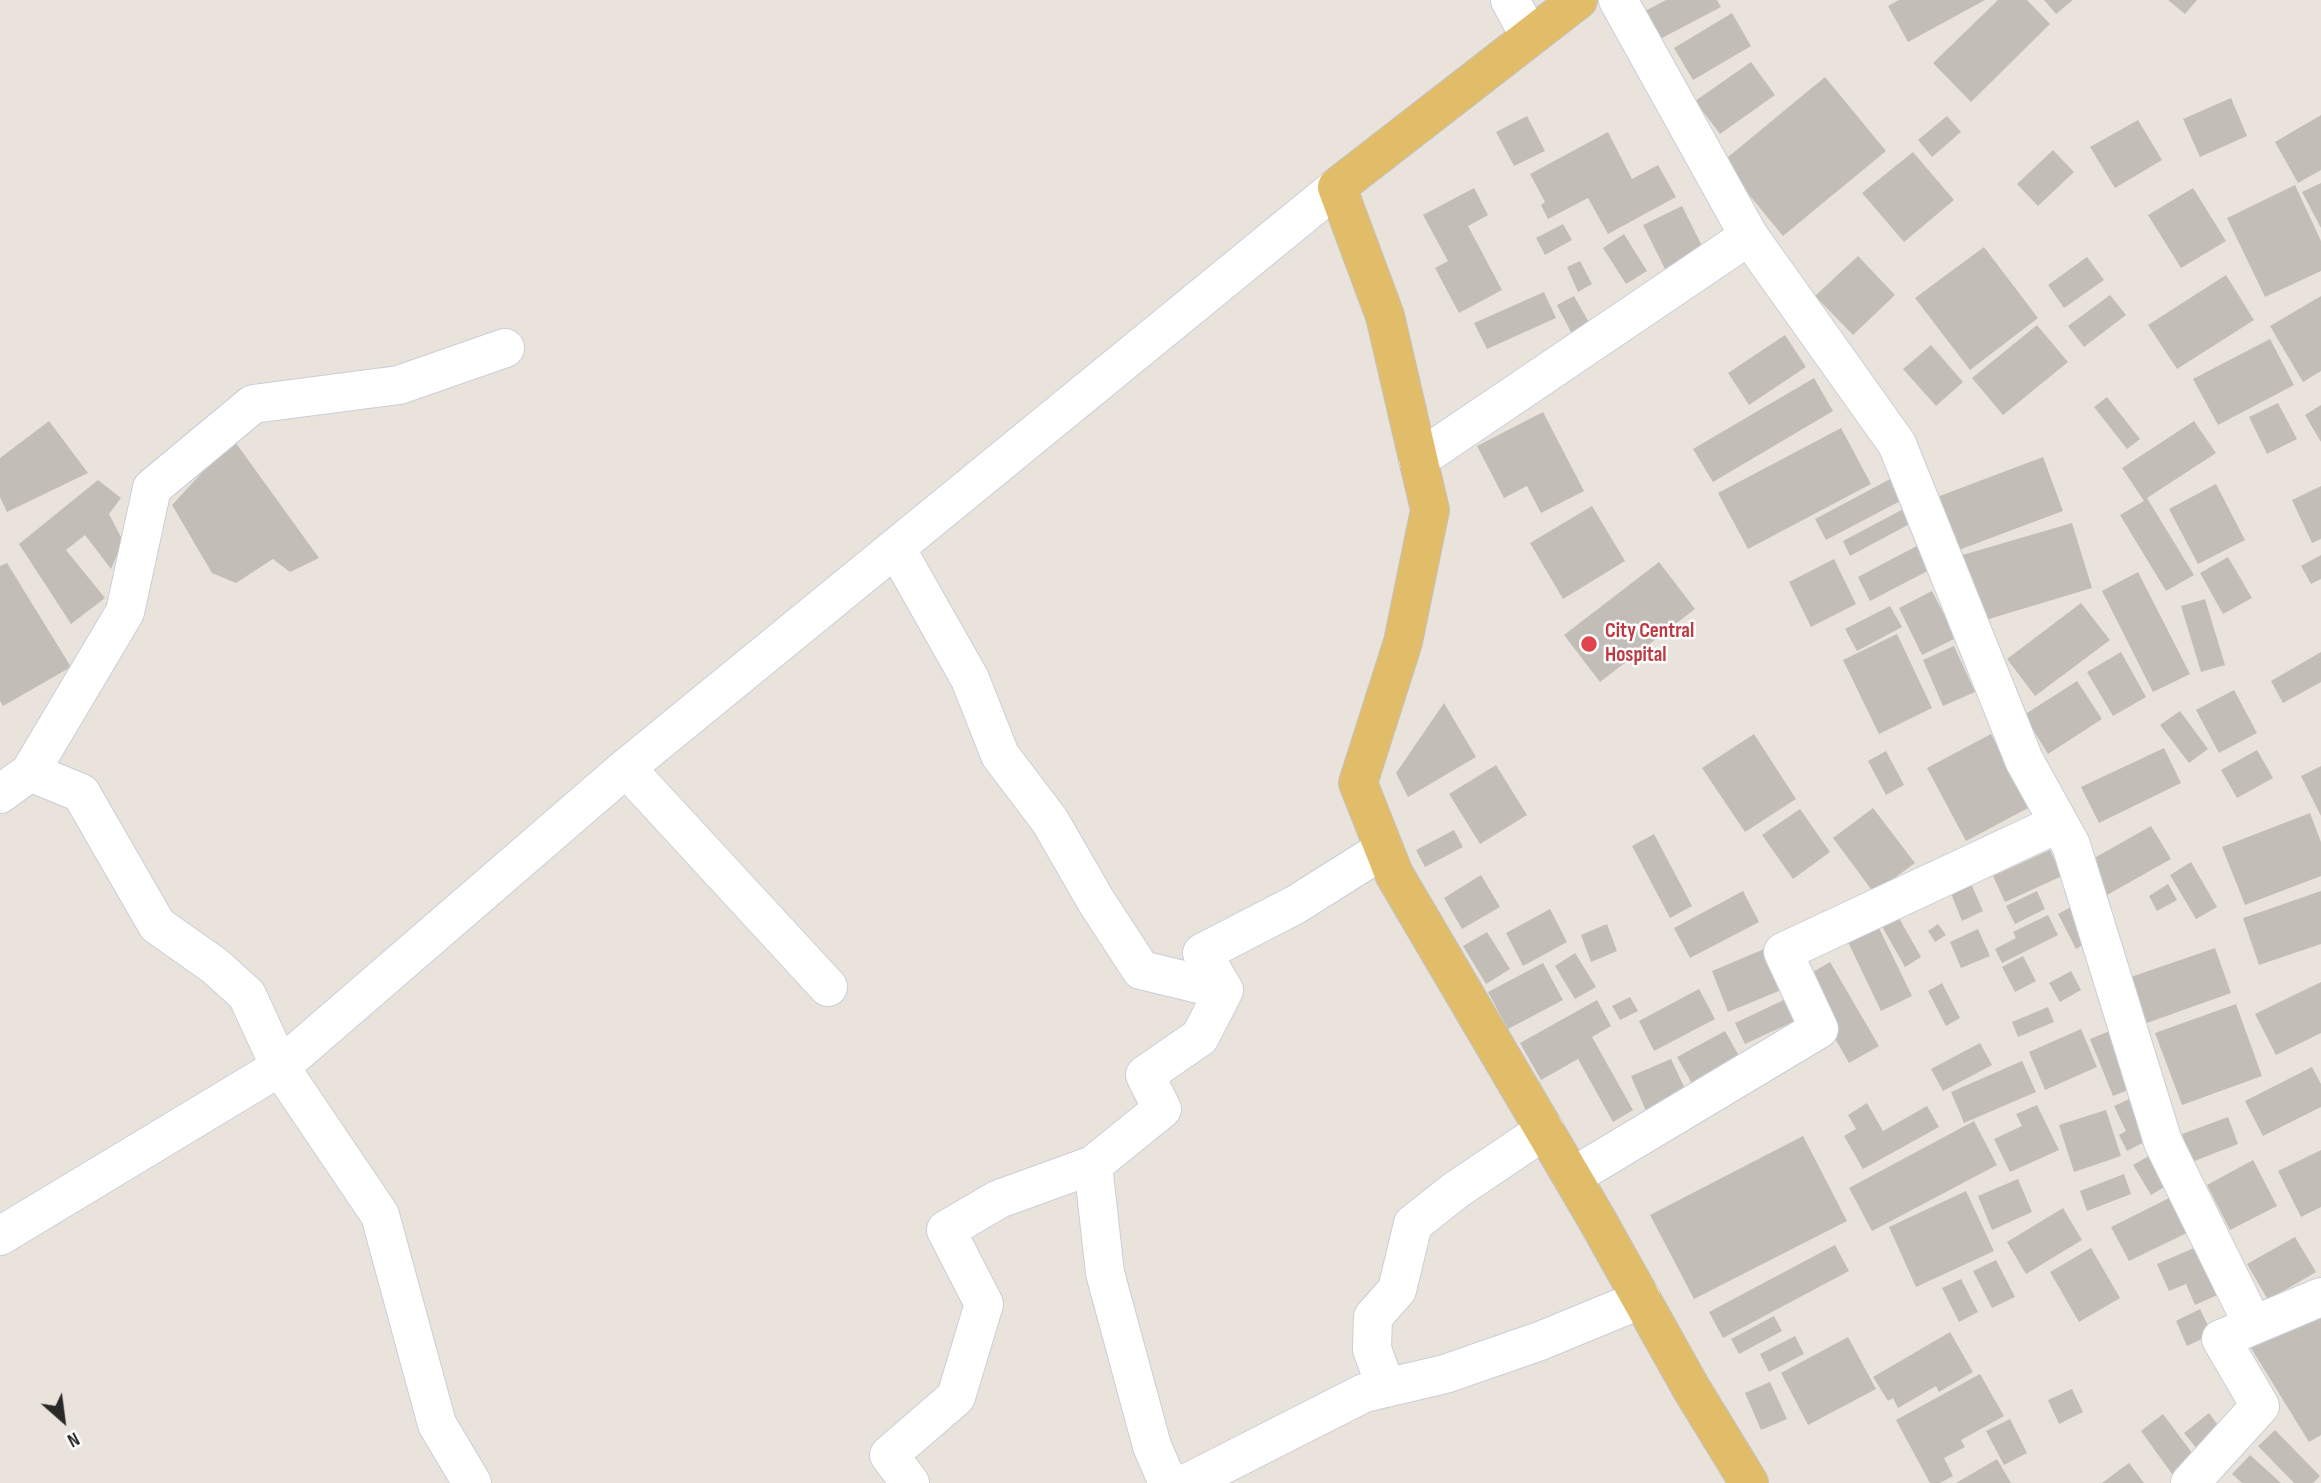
<!DOCTYPE html>
<style>
body{margin:0}
#map{position:relative;width:2321px;height:1483px;overflow:hidden;background:#e9e3dc;font-family:"Sofia Sans Condensed",sans-serif}
canvas{display:block}
.north{position:absolute;left:28px;top:1385px;width:70px;height:70px;-webkit-text-stroke:5px #fff;paint-order:stroke;rotate:152deg;font-size:19px;font-weight:700;line-height:28px;text-align:center;color:#292929}
.north::after{content:'';display:block;margin:auto;width:24px;height:32px;background:#292929;clip-path:polygon(50% 0,100% 100%,50% 72%,0 100%)}
</style>
<div id="map">
<canvas width="2321" height="1483"></canvas>
<div class="north">N</div>
</div>
<script>
const context = document.querySelector('canvas').getContext('2d');
context.lineJoin = 'round';
function fillPath(path, color) {
  context.fillStyle = color;
  context.fill(path, 'evenodd');
}
function stroke(path, color, width, dash) {
  context.strokeStyle = color;
  context.lineWidth = width;
  context.lineCap = dash ? 'butt' : 'round';
  context.setLineDash(dash || []);
  context.stroke(path);
}
function label(font, color, halo, rows, align = 'center') {
  context.font = font + ' "Sofia Sans Condensed",sans-serif';
  context.lineWidth = 5;
  context.setLineDash([]);
  context.textBaseline = 'middle';
  context.strokeStyle = halo;
  context.fillStyle = color;
  for (const [text, x, y, turn = 0] of rows) {
    context.save();
    context.translate(x, y);
    context.rotate((+turn || 0) * Math.PI / 180);
    context.textAlign = isNaN(turn) ? turn : align;
    if (halo) context.strokeText(text, 0, 0);
    context.fillText(text, 0, 0);
    context.restore();
  }
}
const building = new Path2D(`
 M1666,0H1717L1721,7L1660,39L1645,11Z
 M1899,0H1985L1908,42L1888,6Z
 M1998,0H2027L2050,24L1971,102L1933,63Z
 M2044,0H2073L2056,14Z
 M2168,0H2197L2185,14Z
 M1732,13L1751,46L1693,80L1674,48Z
 M1751,62L1775,95L1720,134L1695,101Z
 M1825,77L1886,151L1783,236L1722,162Z
 M2231,98L2247,136L2200,157L2183,119Z
 M2321,115V170L2298,183L2275,142Z
 M1527,116L1545,151L1514,166L1496,132Z
 M1947,116L1961,132L1932,157L1918,140Z
 M2138,120L2162,160L2115,188L2090,147Z
 M1608,132L1632,179L1658,165L1676,197L1608,234L1588,198L1548,219L1541,205L1545,202L1530,174Z
 M2053,150L2074,172L2038,206L2017,184Z
 M1913,152L1954,200L1904,242L1862,193Z
 M2321,183V228L2302,192Z
 M2295,185L2321,241V271L2265,297L2227,218Z
 M1474,188L1488,215L1468,226L1502,290L1459,313L1435,268L1448,261L1423,215Z
 M2193,188L2226,241L2181,268L2148,215Z
 M1682,206L1707,256L1668,275L1643,225Z
 M1563,224L1572,240L1545,255L1536,238Z
 M1624,234L1647,271L1626,284L1603,248Z
 M1984,247L2038,318L1970,370L1915,298Z
 M1858,256L1895,295L1853,335L1815,296Z
 M2087,257L2104,280L2064,308L2048,285Z
 M1580,261L1592,284L1578,292L1567,267Z
 M2226,275L2254,320L2177,369L2148,325Z
 M1544,292L1556,318L1487,349L1474,323Z
 M2110,295L2126,315L2084,347L2068,326Z
 M1574,296L1591,326L1573,336L1557,305Z
 M2321,296V371L2303,382L2270,326Z
 M2037,325L2068,362L2003,415L1972,378Z
 M1785,335L1806,367L1749,405L1728,373Z
 M2270,339L2294,385L2218,425L2193,379Z
 M1931,345L1963,382L1936,406L1903,369Z
 M1814,378L1833,411L1713,482L1693,449Z
 M2107,397L2140,439L2127,449L2094,407Z
 M2278,403L2297,439L2267,454L2249,417Z
 M2321,405V442L2305,415Z
 M1543,412L1584,491L1541,513L1527,486L1504,498L1477,446Z
 M49,421L88,473L7,512L0,497V458Z
 M2194,421L2216,453L2147,498L2194,575L2166,591L2120,515L2144,501L2122,468Z
 M1841,428L1871,484L1748,549L1718,493Z
 M233,439L319,558L290,572L273,559L236,583L212,573L172,505Z
 M2043,457L2063,511L1956,551L1937,497Z
 M1894,477L1906,498L1826,540L1815,519Z
 M98,480L121,498L109,514L123,541L111,569L85,535L66,550L105,598L71,624L19,544Z
 M2216,484L2245,540L2198,564L2169,509Z
 M2321,486V539L2312,543L2292,500Z
 M1592,506L1625,561L1563,599L1530,543Z
 M1909,506L1917,520L1850,556L1843,541Z
 M2072,523L2092,588L1979,622L1959,556Z
 M1928,540L1941,564L1870,601L1858,577Z
 M2321,555V579L2311,584L2301,566Z
 M2228,557L2252,598L2223,614L2200,573Z
 M1834,559L1856,604L1811,627L1789,582Z
 M1659,562L1695,609L1600,682L1564,635Z
 M7,563L71,667L3,706L0,701V566Z
 M2138,572L2190,674L2153,692L2102,591Z
 M1932,591L1956,638L1922,655L1899,608Z
 M2205,599L2225,665L2201,672L2181,606Z
 M2081,603L2110,640L2035,696L2007,659Z
 M1890,606L1902,627L1857,651L1845,629Z
 M1897,634L1932,708L1879,734L1843,660Z
 M1954,646L1975,692L1943,706L1923,660Z
 M2121,652L2146,697L2113,716L2087,672Z
 M2321,652V682L2283,703L2271,681Z
 M2077,681L2102,719L2048,754L2024,715Z
 M2234,690L2257,733L2219,753L2196,710Z
 M1444,703L1476,757L1408,797L1396,773Z
 M2180,711L2208,749L2189,763L2160,725Z
 M1754,734L1796,799L1745,832L1702,768Z
 M1991,734L2030,807L1966,841L1927,768Z
 M2164,748L2181,783L2099,823L2081,787Z
 M2257,750L2273,778L2237,798L2221,770Z
 M1886,751L1904,785L1886,795L1868,761Z
 M1496,765L1527,815L1480,844L1449,794Z
 M2321,766V816L2301,776Z
 M1873,808L1915,863L1874,893L1833,838Z
 M1800,809L1830,852L1793,879L1762,835Z
 M2310,813L2321,842V876L2245,905L2222,847Z
 M2151,826L2171,859L2107,895L2089,861Z
 M1454,830L1463,847L1425,867L1416,850Z
 M1654,834L1692,906L1670,918L1632,846Z
 M2050,850L2062,876L2005,902L1993,876Z
 M2191,862L2217,907L2196,919L2170,875Z
 M1481,875L1500,907L1462,929L1444,898Z
 M1968,877L1983,911L1962,921L1948,886Z
 M2168,884L2177,900L2157,911L2149,896Z
 M1743,891L1759,922L1690,958L1674,928Z
 M2037,891L2045,909L2015,924L2006,906Z
 M2321,891V944L2259,965L2243,918Z
 M2073,906L2091,940L2076,949L2058,914Z
 M1550,909L1567,942L1523,966L1506,933Z
 M1895,911L1921,957L1905,967L1879,921Z
 M2048,915L2058,935L2002,963L1995,949L2016,938L2013,932Z
 M1607,924L1617,951L1591,962L1581,935Z
 M1938,924L1946,935L1935,942L1928,931Z
 M1878,926L1912,996L1881,1011L1847,940Z
 M1978,929L1990,956L1961,968L1950,942Z
 M1487,932L1510,969L1486,984L1463,946Z
 M1769,947L1786,988L1728,1012L1712,971Z
 M2215,948L2231,993L2144,1024L2128,978Z
 M1575,953L1596,987L1575,999L1555,966Z
 M2023,956L2036,981L2015,992L2002,967Z
 M1830,962L1879,1046L1849,1063L1801,979Z
 M1543,963L1563,1000L1508,1029L1488,992Z
 M2071,971L2081,990L2060,1002L2049,983Z
 M2321,982V1033L2276,1055L2255,1014Z
 M1942,983L1960,1018L1946,1026L1928,991Z
 M1699,989L1715,1019L1654,1051L1639,1021Z
 M1630,997L1638,1011L1620,1020L1612,1006Z
 M1788,998L1799,1019L1745,1044L1735,1023Z
 M1597,1000L1611,1026L1592,1037L1633,1110L1613,1122L1578,1059L1541,1080L1520,1043Z
 M2236,1004L2262,1076L2182,1105L2155,1033Z
 M2048,1007L2054,1022L2018,1037L2012,1022Z
 M2081,1029L2097,1067L2045,1090L2029,1052Z
 M2112,1030L2136,1087L2113,1096L2090,1039Z
 M1725,1031L1746,1068L1698,1094L1677,1057Z
 M1980,1043L1992,1065L1943,1091L1931,1069Z
 M1671,1059L1687,1093L1646,1111L1631,1076Z
 M2022,1061L2036,1092L1964,1123L1951,1092Z
 M2312,1067L2321,1084V1107L2263,1136L2245,1101Z
 M2136,1096L2156,1136L2127,1151L2119,1135L2126,1131L2114,1106Z
 M1867,1103L1883,1131L1927,1106L1939,1127L1863,1169L1844,1136L1856,1129L1848,1115Z
 M2037,1105L2059,1150L2010,1172L1994,1139L2022,1126L2016,1114Z
 M2106,1110L2121,1156L2074,1172L2059,1125Z
 M2228,1117L2238,1144L2192,1162L2182,1134Z
 M1974,1121L1997,1165L1872,1231L1849,1188Z
 M1803,1136L1847,1221L1694,1299L1650,1215Z
 M2321,1150V1207L2301,1217L2278,1171Z
 M2154,1153L2171,1183L2151,1195L2133,1165Z
 M2253,1160L2277,1206L2230,1230L2207,1185Z
 M2124,1174L2131,1194L2087,1211L2080,1191Z
 M2018,1179L2032,1212L1992,1230L1978,1196Z
 M1966,1191L1994,1251L1916,1287L1889,1227Z
 M2173,1196L2191,1231L2129,1261L2111,1227Z
 M2063,1208L2082,1240L2026,1274L2007,1242Z
 M2295,1237L2316,1272L2268,1300L2247,1264Z
 M1835,1245L1849,1271L1723,1338L1709,1312Z
 M2201,1245L2222,1293L2195,1305L2186,1284L2169,1291L2157,1264Z
 M2091,1248L2120,1298L2079,1322L2050,1272Z
 M1996,1260L2015,1297L1992,1308L1973,1271Z
 M1961,1279L1978,1312L1959,1322L1942,1288Z
 M2321,1305V1435L2309,1442L2251,1348Z
 M2200,1309L2212,1334L2187,1346L2176,1321Z
 M1774,1316L1782,1331L1739,1354L1731,1339Z
 M1950,1332L1973,1372L1939,1392L1936,1386L1898,1408L1893,1398L1888,1401L1873,1377Z
 M1795,1336L1804,1354L1769,1372L1760,1354Z
 M1848,1337L1876,1389L1808,1425L1781,1373Z
 M1980,1374L2004,1416L1961,1440L1965,1447L1944,1458L1953,1476L1940,1483H1930L1896,1420Z
 M1770,1382L1787,1419L1761,1430L1745,1393Z
 M2072,1389L2083,1412L2059,1424L2048,1400Z
 M2209,1413L2226,1436L2202,1455L2184,1433Z
 M2163,1414L2195,1457L2172,1474L2141,1431Z
 M2010,1419L2027,1453L2004,1465L1986,1431Z
 M2275,1430L2320,1476L2313,1483H2294L2258,1446Z
 M2250,1455L2281,1483H2242L2232,1474Z
 M1997,1459L2011,1483H1956Z
 M2129,1463L2144,1483H2102Z`);
const minor = new Path2D(`
 M1510,0L1530,37
 M1618,0L1749,236L1897,444L2024,760L2071,845L2163,1142L2253,1325
 M1418,460L1749,236
 M896,548L970,679L1000,755L1050,821L1096,901L1141,970L1224,990
 M626,768L828,987
 M30,772L81,793L157,925L215,966L247,995L280,1067L380,1215L437,1424L472,1483
 M0,794L30,772L125,612L152,488L253,404L399,385L505,348
 M1093,1165L1105,1273L1152,1446L1168,1483
 M1572,1177L1819,1029L1783,952L2059,823
 M0,1236L280,1067L626,768L1337,187
 M1386,1388L1372,1349L1373,1317L1397,1290L1413,1224L1456,1190L1545,1130
 M910,1483L889,1455L956,1397L984,1304L946,1230L999,1199L1093,1165L1162,1109L1145,1075L1200,1037L1224,990L1202,953L1295,905L1384,849
 M1187,1483L1364,1393L1445,1374L1540,1341L1642,1299
 M2190,1483L2260,1406L2221,1339L2321,1297`);
const major = new Path2D(`
 M1578,0L1337,187L1385,316L1430,510L1403,642L1358,783L1394,874L1596,1218L1691,1388L1749,1483`);
const markers = [
 [1589,644,9,"#e0444e"]
];
const healthNames = [
 ["City Central",1605,632],
 ["Hospital",1605,656]
];
fillPath(building, '#c2beb7');
stroke(minor, '#caced9', 40);
stroke(major, '#c3c3c3', 40);
stroke(minor, '#fff', 38);
stroke(major, '#e1bd69', 38);
for (const [x, y, r, color] of markers) {
  const dot = new Path2D();
  dot.arc(x, y, r, 0, 2 * Math.PI);
  context.fillStyle = color;
  context.fill(dot);
  stroke(dot, '#fff', 2.5);
}
label('bold 21px', '#be3a42', '#fff', healthNames, 'left');
</script>
